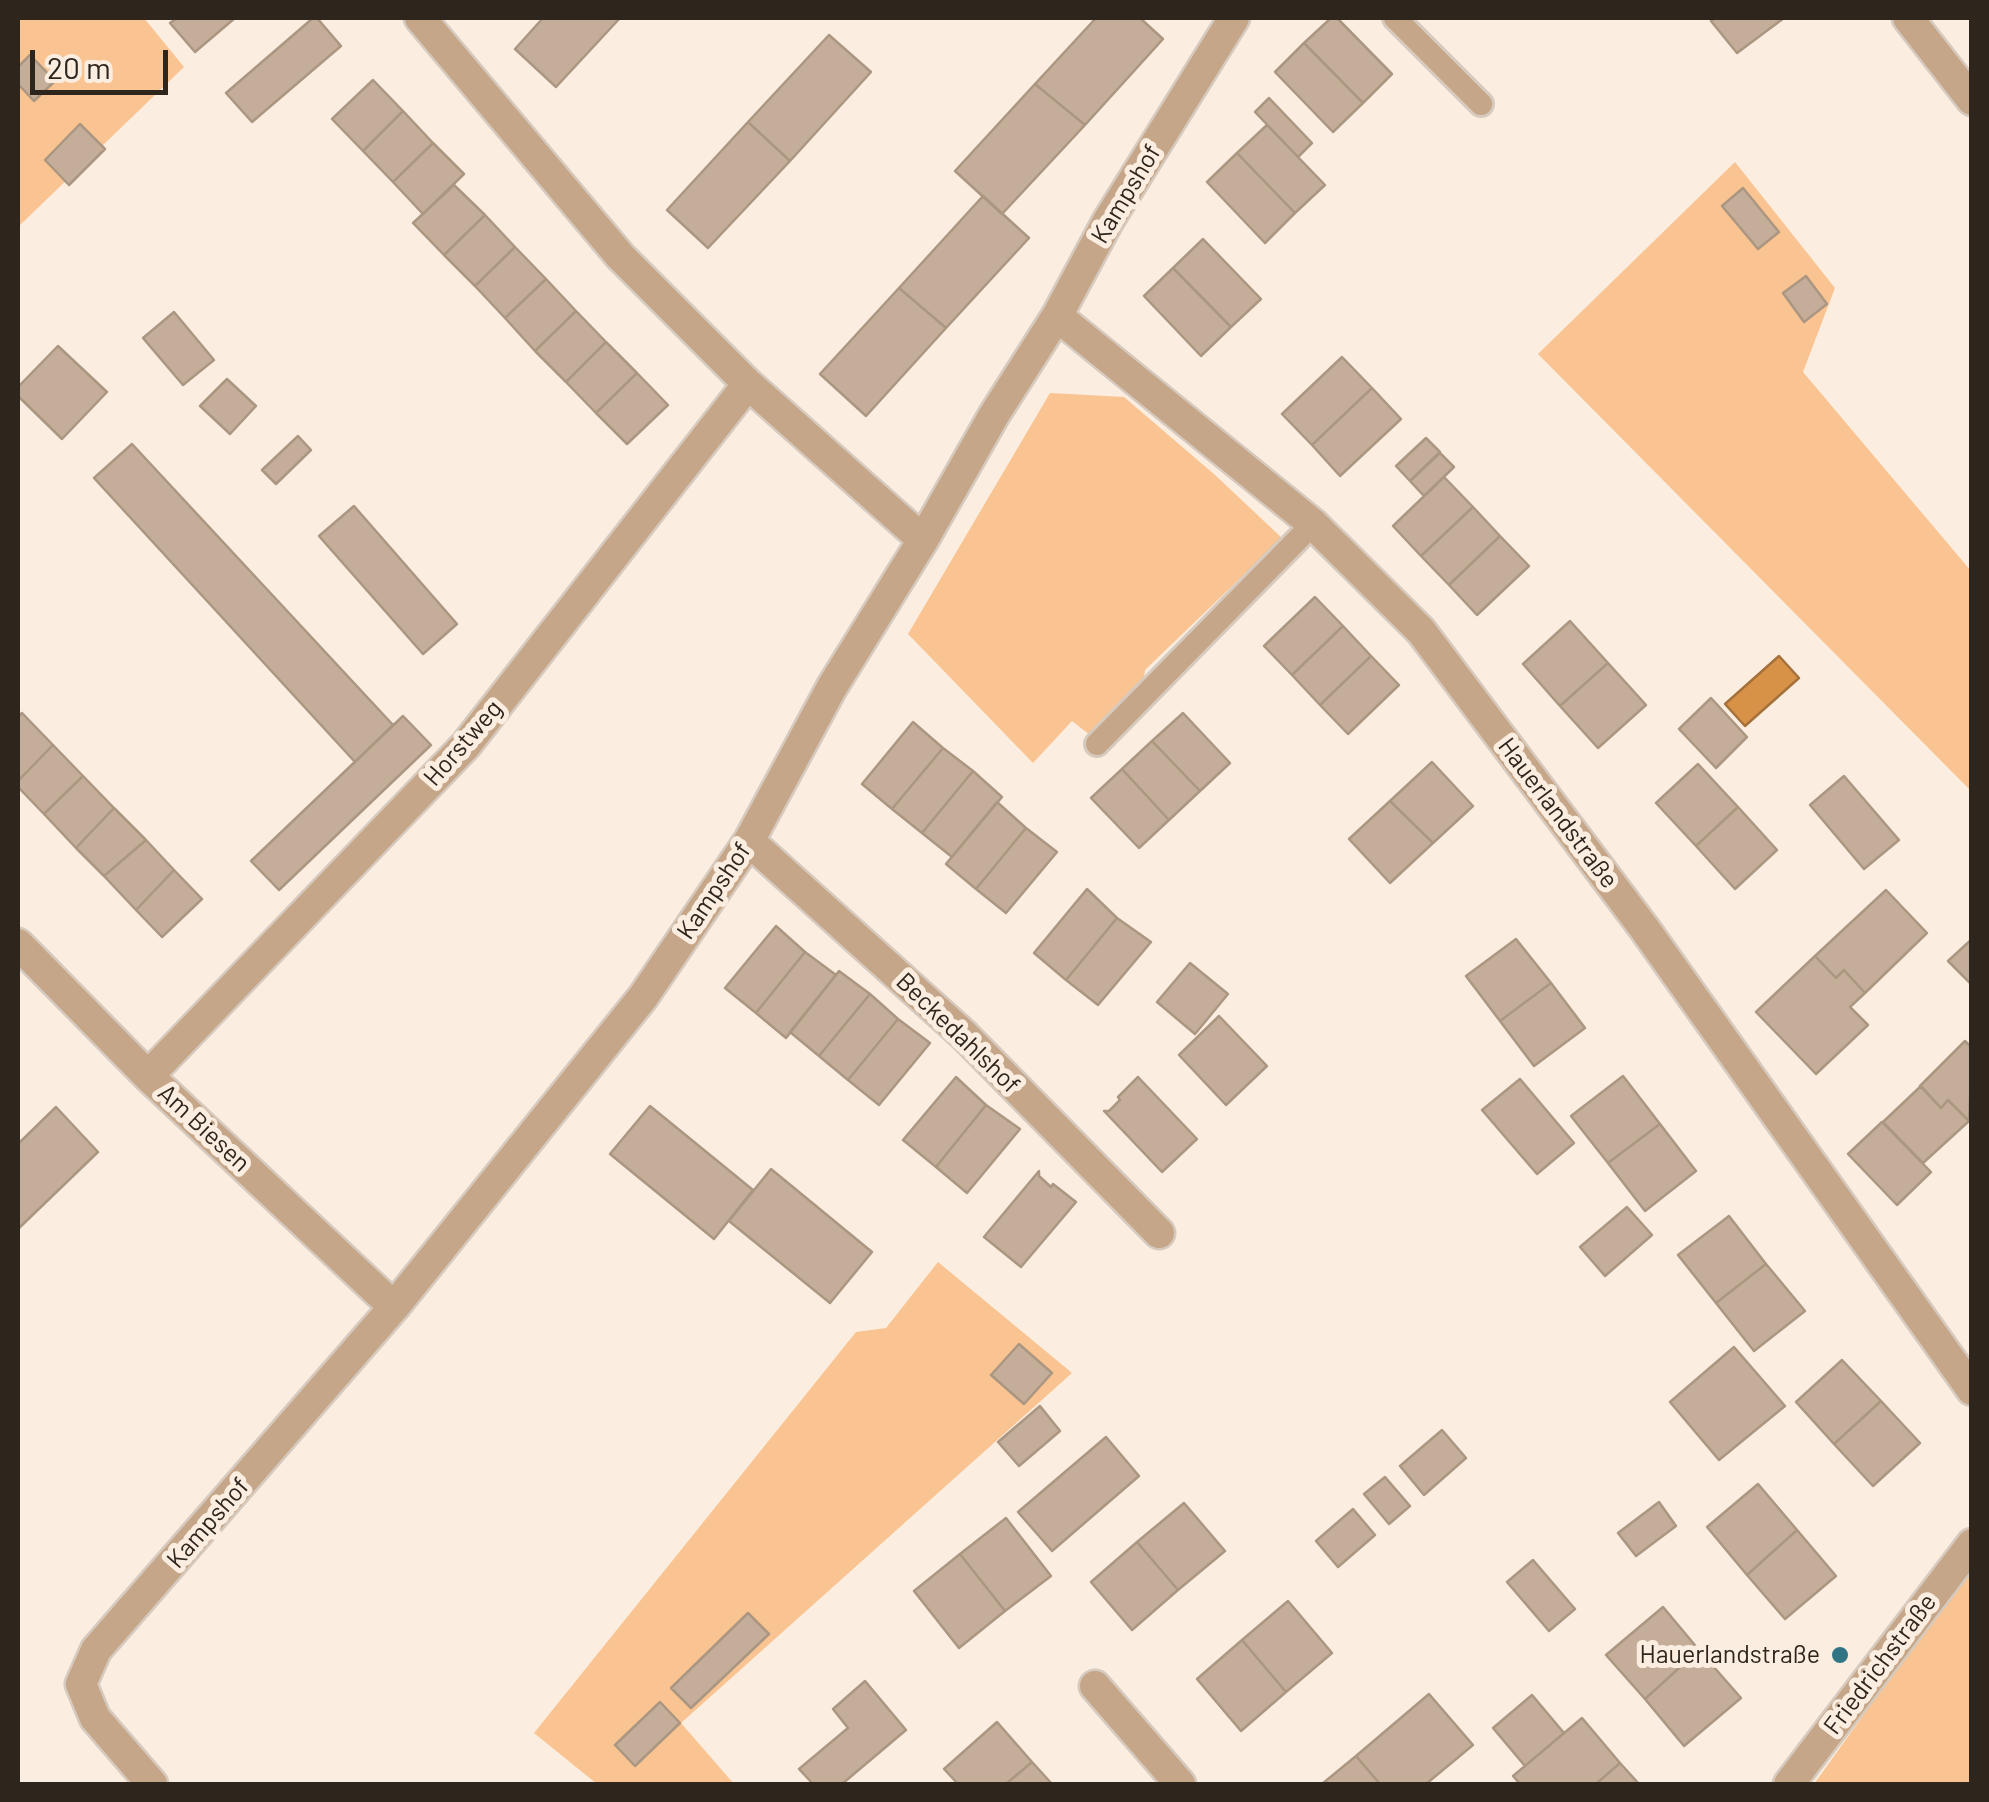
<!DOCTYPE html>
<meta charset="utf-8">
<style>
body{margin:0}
#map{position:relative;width:1989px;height:1802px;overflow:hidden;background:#fbede0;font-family:Barlow,sans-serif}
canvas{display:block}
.frame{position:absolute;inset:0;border:20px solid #2e251d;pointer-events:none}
.scale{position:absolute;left:30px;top:50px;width:138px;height:45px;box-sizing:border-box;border:5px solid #2e251d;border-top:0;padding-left:12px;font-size:30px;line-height:35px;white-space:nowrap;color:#2e251d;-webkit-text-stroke:8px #fbede0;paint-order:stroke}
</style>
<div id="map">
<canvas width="1989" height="1802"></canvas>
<div class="frame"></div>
<div class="scale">20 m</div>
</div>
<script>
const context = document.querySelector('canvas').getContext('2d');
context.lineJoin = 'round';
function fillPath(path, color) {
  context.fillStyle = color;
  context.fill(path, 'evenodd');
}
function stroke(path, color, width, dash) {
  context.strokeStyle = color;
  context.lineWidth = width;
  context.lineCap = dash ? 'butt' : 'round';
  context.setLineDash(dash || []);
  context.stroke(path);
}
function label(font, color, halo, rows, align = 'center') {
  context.font = font + ' Barlow,sans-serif';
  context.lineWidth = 10;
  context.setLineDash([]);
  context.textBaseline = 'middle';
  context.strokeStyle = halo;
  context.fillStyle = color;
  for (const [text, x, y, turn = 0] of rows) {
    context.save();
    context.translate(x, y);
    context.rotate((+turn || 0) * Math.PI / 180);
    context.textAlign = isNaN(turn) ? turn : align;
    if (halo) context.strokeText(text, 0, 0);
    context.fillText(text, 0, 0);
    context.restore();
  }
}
const green = new Path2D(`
 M18,18H144L184,67L18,227Z
 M1735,162L1835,288L1803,372L1971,571V791L1538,354Z
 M1050,393L1124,397L1215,475L1282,538L1145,670L1143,688L1090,735L1072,721L1033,763L908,634Z
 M938,1262L1072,1373L681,1723L734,1784H597L534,1733L856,1332L886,1328Z
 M1971,1565V1784H1814Z`);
const water = new Path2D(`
 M1779,656L1799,678L1745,726L1725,704Z`);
const building = new Path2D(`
 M177,18H235L195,52L170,23Z
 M313,18H317L341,46L252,122L226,93Z
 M543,18H620L556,87L515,49Z
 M1096,18H1140L1163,39L1085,125L1035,84Z
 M1331,18H1337L1392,74L1363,103L1304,43Z
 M1716,18H1784L1737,53L1711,21Z
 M829,35L871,72L790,161L748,122Z
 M1304,43L1363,103L1333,132L1275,72Z
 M30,55L55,81L34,101L18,84V67Z
 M373,80L403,111L363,151L332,119Z
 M1035,84L1085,125L1002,214L955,171Z
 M1269,98L1312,143L1298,157L1255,112Z
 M403,111L433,143L393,182L363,151Z
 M748,122L790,161L708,248L667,210Z
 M80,124L105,149L69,185L45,160Z
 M1267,125L1325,185L1295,213L1237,153Z
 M433,143L464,174L423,214L393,182Z
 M1237,153L1295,213L1265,243L1207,182Z
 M454,185L485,215L444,255L413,223Z
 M1743,188L1779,232L1758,249L1722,206Z
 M983,196L1029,238L946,328L899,288Z
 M485,215L515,247L475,286L444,255Z
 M1203,239L1261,299L1231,327L1173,268Z
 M515,247L546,279L505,318L475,286Z
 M1173,268L1231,327L1201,356L1144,296Z
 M1806,276L1827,304L1804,322L1783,293Z
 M546,279L576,311L535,351L505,318Z
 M899,288L946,328L866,416L820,374Z
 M576,311L606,342L566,382L535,351Z
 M174,312L214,360L183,385L143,338Z
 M606,342L637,373L596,413L566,382Z
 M58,346L107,392L62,439L18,396V387Z
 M1342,357L1372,388L1312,445L1282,414Z
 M637,373L668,405L627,444L596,413Z
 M227,379L256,406L230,434L200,406Z
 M1372,388L1401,419L1340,476L1312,445Z
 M298,436L311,450L276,484L262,470Z
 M1426,438L1440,452L1410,481L1396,466Z
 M132,444L393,725L355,762L94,478Z
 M1440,453L1454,467L1424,496L1410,481Z
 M1444,477L1473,507L1421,556L1393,526Z
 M354,506L457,624L423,654L319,536Z
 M1473,507L1500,536L1449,585L1421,556Z
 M1500,536L1529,566L1477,615L1449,585Z
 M1315,597L1343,626L1292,675L1264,646Z
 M1570,621L1608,663L1560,706L1523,664Z
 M1343,626L1371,656L1320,705L1292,675Z
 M1371,656L1399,685L1348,734L1320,705Z
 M1608,663L1646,705L1598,748L1560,706Z
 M1711,698L1747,737L1716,768L1679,729Z
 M22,713L53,745L18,781V717Z
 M1183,713L1230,763L1200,791L1152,741Z
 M403,716L431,745L279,890L251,861Z
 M913,722L943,748L892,809L862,784Z
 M1152,741L1200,791L1169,820L1122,769Z
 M53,745L83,776L44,814L18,787V781Z
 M943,748L973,771L922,833L892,809Z
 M1432,762L1473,806L1433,843L1390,801Z
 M1698,764L1738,807L1696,846L1656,803Z
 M1122,769L1169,820L1139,848L1091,798Z
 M973,771L1002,797L952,857L922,833Z
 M83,776L114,808L76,848L44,814Z
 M1844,776L1899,840L1864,869L1810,805Z
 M1390,801L1433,843L1390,883L1349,839Z
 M997,802L1026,828L976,889L946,864Z
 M1738,807L1777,850L1735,889L1696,846Z
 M114,808L146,840L104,876L76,848Z
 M1026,828L1057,852L1006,913L976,889Z
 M146,840L174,870L136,910L104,876Z
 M174,870L202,899L162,937L136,910Z
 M1087,889L1117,918L1066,980L1034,953Z
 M1886,890L1927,933L1865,993L1844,970L1836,978L1815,956Z
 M1117,918L1151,942L1098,1005L1066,980Z
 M776,926L805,952L756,1013L725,988Z
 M1516,939L1551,983L1500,1021L1466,976Z
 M1972,939V985L1948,961Z
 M805,952L836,975L786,1038L756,1013Z
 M1815,956L1836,978L1844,970L1865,993L1850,1007L1868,1025L1816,1074L1756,1012Z
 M1190,963L1228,994L1195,1034L1157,1002Z
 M839,971L870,994L819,1056L790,1032Z
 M1551,983L1585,1028L1534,1066L1500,1021Z
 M870,994L898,1019L848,1080L819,1056Z
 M1219,1016L1267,1066L1226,1105L1179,1055Z
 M898,1019L930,1043L879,1105L848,1080Z
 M1965,1041L1972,1048L1969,1121L1948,1100L1941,1108L1920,1086Z
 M1623,1076L1660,1124L1608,1163L1571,1116Z
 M956,1077L986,1105L936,1167L903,1140Z
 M1138,1077L1197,1139L1162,1172L1104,1111H1109L1120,1100L1118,1097Z
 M1520,1079L1574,1143L1537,1174L1482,1110Z
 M1921,1086L1941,1108L1948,1100L1969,1121L1923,1163L1883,1122Z
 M986,1105L1020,1129L967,1193L936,1167Z
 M650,1106L753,1190L714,1239L610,1154Z
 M56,1107L98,1152L18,1229V1144Z
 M1882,1122L1931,1172L1897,1205L1848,1154Z
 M1660,1124L1696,1171L1645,1211L1608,1163Z
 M771,1169L872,1252L830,1303L729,1221Z
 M1039,1171V1176L1051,1187L1053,1184L1076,1202L1021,1267L984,1237Z
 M1627,1207L1652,1235L1605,1276L1580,1247Z
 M1729,1216L1766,1264L1716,1303L1678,1255Z
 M1766,1264L1805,1311L1754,1351L1716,1303Z
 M1019,1344L1052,1373L1024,1404L991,1375Z
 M1734,1347L1785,1406L1719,1460L1670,1402Z
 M1842,1360L1881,1401L1834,1444L1796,1402Z
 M1881,1401L1920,1443L1873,1486L1834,1444Z
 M1040,1406L1060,1431L1019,1466L998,1442Z
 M1442,1430L1466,1458L1424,1495L1400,1466Z
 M1106,1437L1139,1476L1052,1551L1018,1512Z
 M1385,1477L1410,1506L1389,1524L1364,1494Z
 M1758,1484L1797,1530L1747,1575L1707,1527Z
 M1659,1502L1676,1526L1636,1556L1618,1533Z
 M1184,1503L1225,1551L1178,1590L1137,1542Z
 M1353,1509L1375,1535L1338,1567L1316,1541Z
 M1006,1518L1051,1576L1005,1611L960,1554Z
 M1797,1530L1836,1576L1785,1619L1747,1575Z
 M1137,1542L1178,1590L1132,1630L1091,1582Z
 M960,1554L1005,1611L959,1648L914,1591Z
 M1533,1560L1575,1609L1549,1631L1507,1582Z
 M1288,1601L1332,1653L1286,1692L1242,1640Z
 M1663,1607L1699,1650L1645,1699L1606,1655Z
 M748,1613L769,1634L691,1708L671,1688Z
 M1242,1640L1286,1692L1241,1731L1197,1679Z
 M1699,1650L1741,1698L1684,1746L1645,1699Z
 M865,1681L906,1730L842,1784H813L799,1769L848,1728L833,1709Z
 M1429,1694L1473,1745L1426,1784H1380L1356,1756Z
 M1532,1695L1564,1733L1525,1766L1493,1728Z
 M660,1702L680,1723L635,1766L615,1745Z
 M1582,1718L1620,1763L1596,1784H1520L1513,1776Z
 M997,1722L1032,1762L1006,1784H958L944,1769Z
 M1356,1756L1380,1784H1322Z
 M1032,1762L1052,1784H1006Z
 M1620,1763L1639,1784H1596Z`);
const lane = new Path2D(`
 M1395,18L1481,104
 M1097,744L1313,524`);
const street = new Path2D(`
 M420,18L620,256L748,384L923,540
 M1908,18L1972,100
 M1057,316L1313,524L1421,631L1644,928L1972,1390
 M749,841L964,1035L1159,1233
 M18,944L148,1076L394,1307
 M148,1076L466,745L748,384
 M1095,1686L1180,1784
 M152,1784L95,1718L81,1684L96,1650L394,1307L643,997L749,841L832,687L923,540L994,415L1057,316L1108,221L1234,18
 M1789,1784L1972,1544`);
const markers = [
 [1840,1655,10,"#317585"]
];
const streetNames = [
 ["Kampshof",1126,194,-59],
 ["Horstweg",463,743,-49],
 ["Hauerlandstraße",1558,813,53],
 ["Kampshof",714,891,-56],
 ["Beckedahlshof",958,1033,44],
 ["Am Biesen",204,1128,43],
 ["Kampshof",208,1523,-49],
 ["Friedrichstraße",1880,1664,-53]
];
const poiNames = [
 ["Hauerlandstraße",1820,1655]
];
fillPath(green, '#f9c491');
fillPath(water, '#d89248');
stroke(water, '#a5713b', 2.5);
fillPath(building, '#c5ae99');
stroke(building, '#ab9681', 2.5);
stroke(lane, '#d6c9bd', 28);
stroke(street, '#d6c9bd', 35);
stroke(lane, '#c6a688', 22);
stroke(street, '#c6a688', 30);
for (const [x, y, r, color] of markers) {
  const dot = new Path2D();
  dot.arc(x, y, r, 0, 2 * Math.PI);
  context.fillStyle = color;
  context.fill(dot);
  stroke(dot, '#fbede0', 4);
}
label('25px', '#2e251d', '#fbede0', streetNames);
label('25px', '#2e251d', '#fbede0', poiNames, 'right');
</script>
